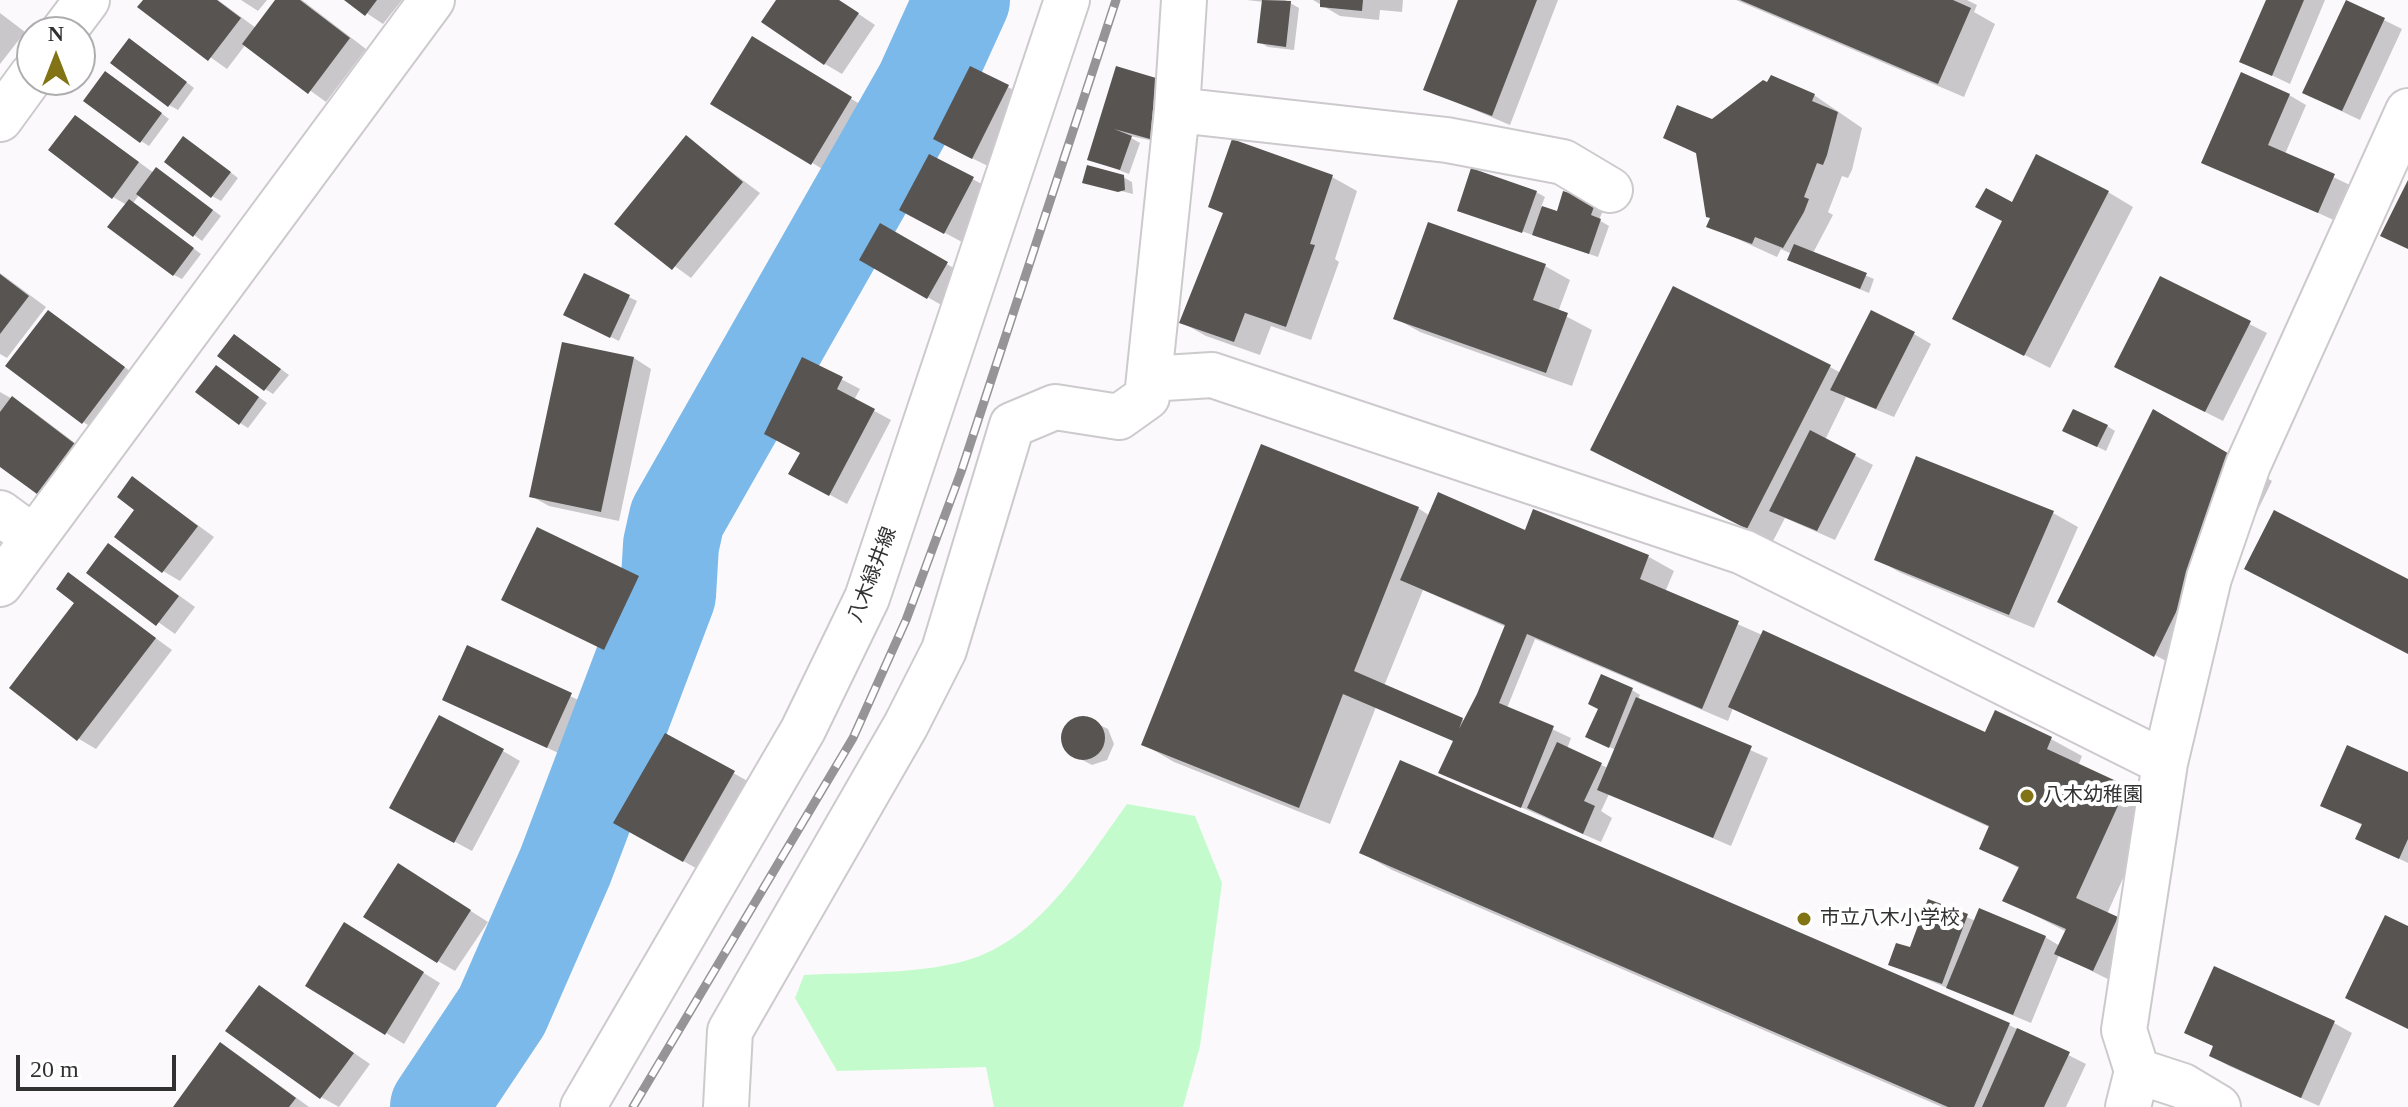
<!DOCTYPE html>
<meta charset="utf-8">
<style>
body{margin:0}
#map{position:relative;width:2408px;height:1107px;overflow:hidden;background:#fcf9fd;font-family:"Times New Roman",serif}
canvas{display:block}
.north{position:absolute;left:16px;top:16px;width:80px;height:80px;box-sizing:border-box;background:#fff;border:2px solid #adadad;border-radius:50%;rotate:0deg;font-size:22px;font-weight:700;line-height:32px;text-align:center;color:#323132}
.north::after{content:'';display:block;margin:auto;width:28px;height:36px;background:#827314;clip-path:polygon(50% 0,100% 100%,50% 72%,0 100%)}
.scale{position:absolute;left:16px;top:1055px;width:160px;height:36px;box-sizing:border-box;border:4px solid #323132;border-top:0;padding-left:10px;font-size:24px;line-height:28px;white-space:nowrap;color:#323132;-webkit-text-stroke:6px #fff;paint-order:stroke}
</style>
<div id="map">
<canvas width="2408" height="1107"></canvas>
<div class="north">N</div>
<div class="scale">20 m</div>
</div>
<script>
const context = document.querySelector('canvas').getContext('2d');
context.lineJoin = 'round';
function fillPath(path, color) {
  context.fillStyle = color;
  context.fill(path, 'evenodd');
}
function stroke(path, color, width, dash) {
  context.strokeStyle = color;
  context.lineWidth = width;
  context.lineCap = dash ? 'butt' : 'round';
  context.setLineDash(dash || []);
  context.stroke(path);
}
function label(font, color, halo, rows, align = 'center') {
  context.font = font + ' "Times New Roman","Noto Sans JP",serif';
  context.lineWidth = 8;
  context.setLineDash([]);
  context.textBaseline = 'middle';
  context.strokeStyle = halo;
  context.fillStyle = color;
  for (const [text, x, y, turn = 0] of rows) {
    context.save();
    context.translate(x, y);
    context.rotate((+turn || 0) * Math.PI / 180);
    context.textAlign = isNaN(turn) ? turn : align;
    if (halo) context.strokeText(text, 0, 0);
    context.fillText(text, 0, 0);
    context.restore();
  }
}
const green = new Path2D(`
 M1127,804L1195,816L1222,883L1200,1046L1183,1107H994L986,1067L837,1071L795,998L804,975C856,972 925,975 974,958C1042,935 1087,859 1127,804Z`);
const shadow = new Path2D(`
 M145,0H218L256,28L278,0H302L366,49L326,102L246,44L227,69L140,7Z
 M241,0H267L258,11Z
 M347,0H402L383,24Z
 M778,0H838L875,25L842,74L825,64Z
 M914,0H949L948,5Z
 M1247,0H1285L1299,8L1294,50L1268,47L1259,42L1264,2Z
 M1313,0H1403L1402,12L1380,10L1379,20L1340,16Z
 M1460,0H1558L1510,125L1425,89Z
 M1736,0H1967L1977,5L1974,12L1995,24L1964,97Z
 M2268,0H2325L2290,84L2242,61Z
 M2348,2L2402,29L2360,120L2322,102Z
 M0,13L25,32L0,64Z
 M753,39L868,109L829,173L713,103Z
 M138,45L194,88L178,110L169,105Z
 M971,69L1026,96L990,167L953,149Z
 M1117,69L1164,85L1158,142L1126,135L1140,143L1129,174L1090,159Z
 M114,78L169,119L149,146L141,141Z
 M1772,78L1814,95L1862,128L1852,170L1848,178L1842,176L1828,212L1833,215L1813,253L1874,279L1869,293L1798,264L1789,260L1792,254L1781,249L1777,257L1709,226L1712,218L1699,155L1665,137L1712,121L1768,85Z
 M2289,95L2306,105L2285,154L2352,186L2336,221L2204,162Z
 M76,117L154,173L165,174L221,216L202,241L140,194L133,203L201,254L182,279L174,275L127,205L113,197Z
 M686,138L760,193L691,278L617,224Z
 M192,143L238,178L221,201L212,196Z
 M930,156L991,189L962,242L919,219Z
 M1123,177L1132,182L1133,194L1085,182Z
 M1332,177L1357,191L1335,259L1339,262L1311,340L1271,326L1260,355L1206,336L1181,322L1224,214L1211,206Z
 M1536,192L1545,197L1541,207L1558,214L1565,193L1604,208L1599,220L1609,226L1598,257L1459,210Z
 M2108,192L2133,207L2050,368L1980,332L2013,205Z
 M881,226L964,274L945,307L861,260Z
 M1545,266L1570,280L1558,312L1592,330L1572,386L1420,332L1395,318Z
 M0,273L46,307L7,358L0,354Z
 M2160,279L2267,333L2223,421L2134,376Z
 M629,297L637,301L619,341L574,319Z
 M49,312L141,379L100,432L83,422Z
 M1914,334L1931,344L1894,417L1846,397L1825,440L1873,465L1835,540L1785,518L1773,541L1618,464L1830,367L1841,373Z
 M243,341L289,375L273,394L265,389Z
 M634,358L651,369L619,521L549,506L531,496Z
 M803,359L860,389L854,400L891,420L847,504L808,483L802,453Z
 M225,372L267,403L248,428L240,423Z
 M0,392L30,409L91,455L55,503L0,465Z
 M2154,411L2272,481L2180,669L2059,601Z
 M2107,426L2115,431L2106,451L2073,435Z
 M133,478L214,537L180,581L163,571L137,510Z
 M1418,508L1430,516L1526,532L1534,512L1649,557L1674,571L1665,592L1986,734L2051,739L2082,756L2078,766L2156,805L2107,914L2148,936L2124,987L2059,955L2031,1023L1890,964L1911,950L1929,902L1976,921L2045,937L2060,946L2067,932L2005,900L2020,869L1982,848L1991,828L1733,708L1728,721L1535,639L1507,708L1571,738L1567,749L1608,768L1616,750L1596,741L1632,690L1640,695L1638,700L1768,758L1731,846L1609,794L1601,811L1612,818L1601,842L1440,772L1456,741L1376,707L1330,824L1174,762L1143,744ZM1423,590L1506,627L1466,721L1384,686Z
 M2053,513L2078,527L2034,628L1901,573L1876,559Z
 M538,530L656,588L622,658L521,609Z
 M109,545L195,607L175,634L88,572Z
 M69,575L172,650L96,749L79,739L77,602Z
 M468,648L589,705L565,756L462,709Z
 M1083,717L1108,729L1114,744L1107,760L1092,765L1067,752L1062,737L1069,723Z
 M666,735L751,783L701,871L616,823Z
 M503,751L520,761L472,851L409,817Z
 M2408,774V863L2358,839L2364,826L2322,805Z
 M1362,853L2009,1025L2086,1064L2066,1107H1942L1392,870Z
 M416,876L488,922L455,971L438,961Z
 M362,935L440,983L404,1044L308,985Z
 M259,988L370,1064L339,1107L321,1097Z
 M2334,1023L2352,1033L2319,1106L2229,1066L2211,1056L2215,1047L2186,1032Z
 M221,1045L238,1055L309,1107H175Z`);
const river = new Path2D(`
 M438,1107L502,1011L565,867L668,595L671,545L677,518L923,86L962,0`);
const building = new Path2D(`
 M143,0H217L241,18L208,61L137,7Z
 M275,0H300L350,38L308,94L242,44Z
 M344,0H377L365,16Z
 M776,0H839L859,13L824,65L761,22Z
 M1262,0L1291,1L1286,47L1257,43Z
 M1320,0H1363L1362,11L1320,7Z
 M1458,0H1537L1492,116L1423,90Z
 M1740,0H1953L1971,8L1938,84Z
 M2266,0H2304L2272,76L2239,62Z
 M2346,0L2385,18L2342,111L2302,93Z
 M752,36L852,97L811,165L710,104Z
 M129,38L187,82L168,107L110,63Z
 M970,66L1009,85L972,159L933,139Z
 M1116,66L1156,78L1150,139L1114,129L1132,136L1120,170L1087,160Z
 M105,71L162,113L140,143L83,101Z
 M2241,72L2290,94L2268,145L2335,174L2318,213L2201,163Z
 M1771,75L1815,94L1812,101L1838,112L1827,155L1823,165L1817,163L1804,197L1809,199L1804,212L1783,248L1755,237L1752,244L1706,227L1710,218L1706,217L1696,153L1663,138L1677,105L1712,119L1763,80L1767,82Z
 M75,115L139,162L112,199L48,150Z
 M686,135L743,182L672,270L614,224Z
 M183,136L231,172L211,198L164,162Z
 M1232,139L1333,175L1310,244L1315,245L1286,327L1245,313L1234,342L1179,323L1223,213L1208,207Z
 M929,154L974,177L944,234L899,210Z
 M2036,154L2109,191L2024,356L1952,319L2002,221L1975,207L1986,188L2012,202Z
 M1087,165L1124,175L1125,190L1118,192L1082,183Z
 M156,167L213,210L193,237L136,194Z
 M1471,168L1537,191L1522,233L1457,211Z
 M2408,180V249L2380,236Z
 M1563,191L1596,201L1591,215L1601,219L1589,254L1532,235L1542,206L1557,211Z
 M129,199L194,248L173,276L107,227Z
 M1428,222L1546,264L1533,300L1568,313L1546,373L1393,319Z
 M880,223L948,262L927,299L859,260Z
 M1794,244L1867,273L1860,289L1787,260Z
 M584,273L630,295L610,338L563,315Z
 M0,274L29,296L0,334Z
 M2160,276L2251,321L2205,412L2114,367Z
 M1673,286L1831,365L1747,529L1590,450Z
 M48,310L125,367L82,424L5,366Z
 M1871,310L1915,332L1876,409L1830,390Z
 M234,334L281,369L264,391L217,356Z
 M562,342L634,357L601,512L529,497Z
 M802,357L843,377L837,389L875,409L829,496L788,474L800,453L764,434Z
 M216,365L259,397L239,425L195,392Z
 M12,396L75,444L37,494L0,467V412Z
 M2073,409L2108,425L2097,447L2062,431Z
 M2153,409L2248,465L2154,657L2057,602Z
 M1810,430L1856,454L1817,531L1769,511Z
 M1261,444L1419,507L1354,671L1463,718L1459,729L1477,694L1505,625L1400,580L1438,492L1525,530L1533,509L1649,555L1640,579L1739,621L1702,709L1527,634L1499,703L1554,726L1521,808L1438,773L1453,741L1343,694L1299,808L1141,745Z
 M1916,456L2054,511L2009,615L1874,560Z
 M132,476L198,526L162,573L114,537L134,510L117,497Z
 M2274,510L2408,579V654L2244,569Z
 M537,527L639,576L604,650L501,600Z
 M108,543L179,596L156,626L86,573Z
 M68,572L156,638L77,741L9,688L74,603L56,589Z
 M1763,630L1985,732L1995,710L2052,737L2047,749L2127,786L2076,898L2118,917L2093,971L2054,954L2066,929L2002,901L2019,867L1979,849L1989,826L1728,707Z
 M467,645L572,693L547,748L442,700Z
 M1601,674L1633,688L1609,748L1585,737L1598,709L1588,704Z
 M1636,697L1752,746L1713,838L1597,790Z
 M439,715L504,749L454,843L389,808Z
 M1061 738a22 22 0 1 1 44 0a22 22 0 1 1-44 0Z
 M665,733L735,771L683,862L613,823Z
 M1557,742L1602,763L1584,801L1595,806L1583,834L1527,808Z
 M2347,745L2408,772V839L2399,859L2355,839L2362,824L2320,806Z
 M1400,760L2010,1023L1974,1107H1948L1359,853Z
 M398,863L471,910L437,963L363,917Z
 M1928,899L1968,914L1942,984L1888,965L1896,943L1910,947Z
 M1979,908L2046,936L2013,1015L1946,988Z
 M2385,915L2408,926V1029L2345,998Z
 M344,922L424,972L385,1035L305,986Z
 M2214,966L2335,1021L2301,1098L2209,1056L2213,1046L2184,1033Z
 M259,985L354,1053L320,1099L225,1031Z
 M2017,1028L2070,1052L2044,1107H1982Z
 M220,1042L296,1098L289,1107H173Z`);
const street = new Path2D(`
 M63,32L87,0
 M1177,110L1447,140L1563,162L1610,190
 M0,119L32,75
 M1149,379L1212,375L1743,552L2165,763
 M0,513L34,538
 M0,584L432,0
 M2137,1071L2183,1086L2218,1107
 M726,1107L730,1031L906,725L944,650L1012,425L1055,407L1119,417L1147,397L1177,110L1184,0
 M2128,1107L2137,1071L2124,1030L2165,763L2209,578L2248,465L2408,111`);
const secondary = new Path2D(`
 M583,1107L803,730L867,598L1067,0`);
const rail = new Path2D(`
 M633,1107L853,738L906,620L961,472L1116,0`);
const markers = [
 [2027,796,8,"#827314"],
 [1804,919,8,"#827314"]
];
const streetNames = [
 ["八木緑井線",873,575,-69]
];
const poiNames = [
 ["八木幼稚園",2043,796],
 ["市立八木小学校",1820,919]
];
fillPath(green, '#c4fbcd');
fillPath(shadow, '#0003');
stroke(river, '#7bb9ea', 96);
fillPath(building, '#575451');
stroke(street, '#cdcacd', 48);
stroke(secondary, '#cdcacd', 48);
stroke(street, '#fff', 44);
stroke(secondary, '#fff', 44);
stroke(rail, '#969496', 9);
stroke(rail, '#fff', 6, [18]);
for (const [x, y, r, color] of markers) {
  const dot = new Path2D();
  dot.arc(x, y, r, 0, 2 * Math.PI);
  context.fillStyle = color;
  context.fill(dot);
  stroke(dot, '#fff', 3);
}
label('20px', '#323132', '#fff', streetNames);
label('20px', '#323132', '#fff', poiNames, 'left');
</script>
